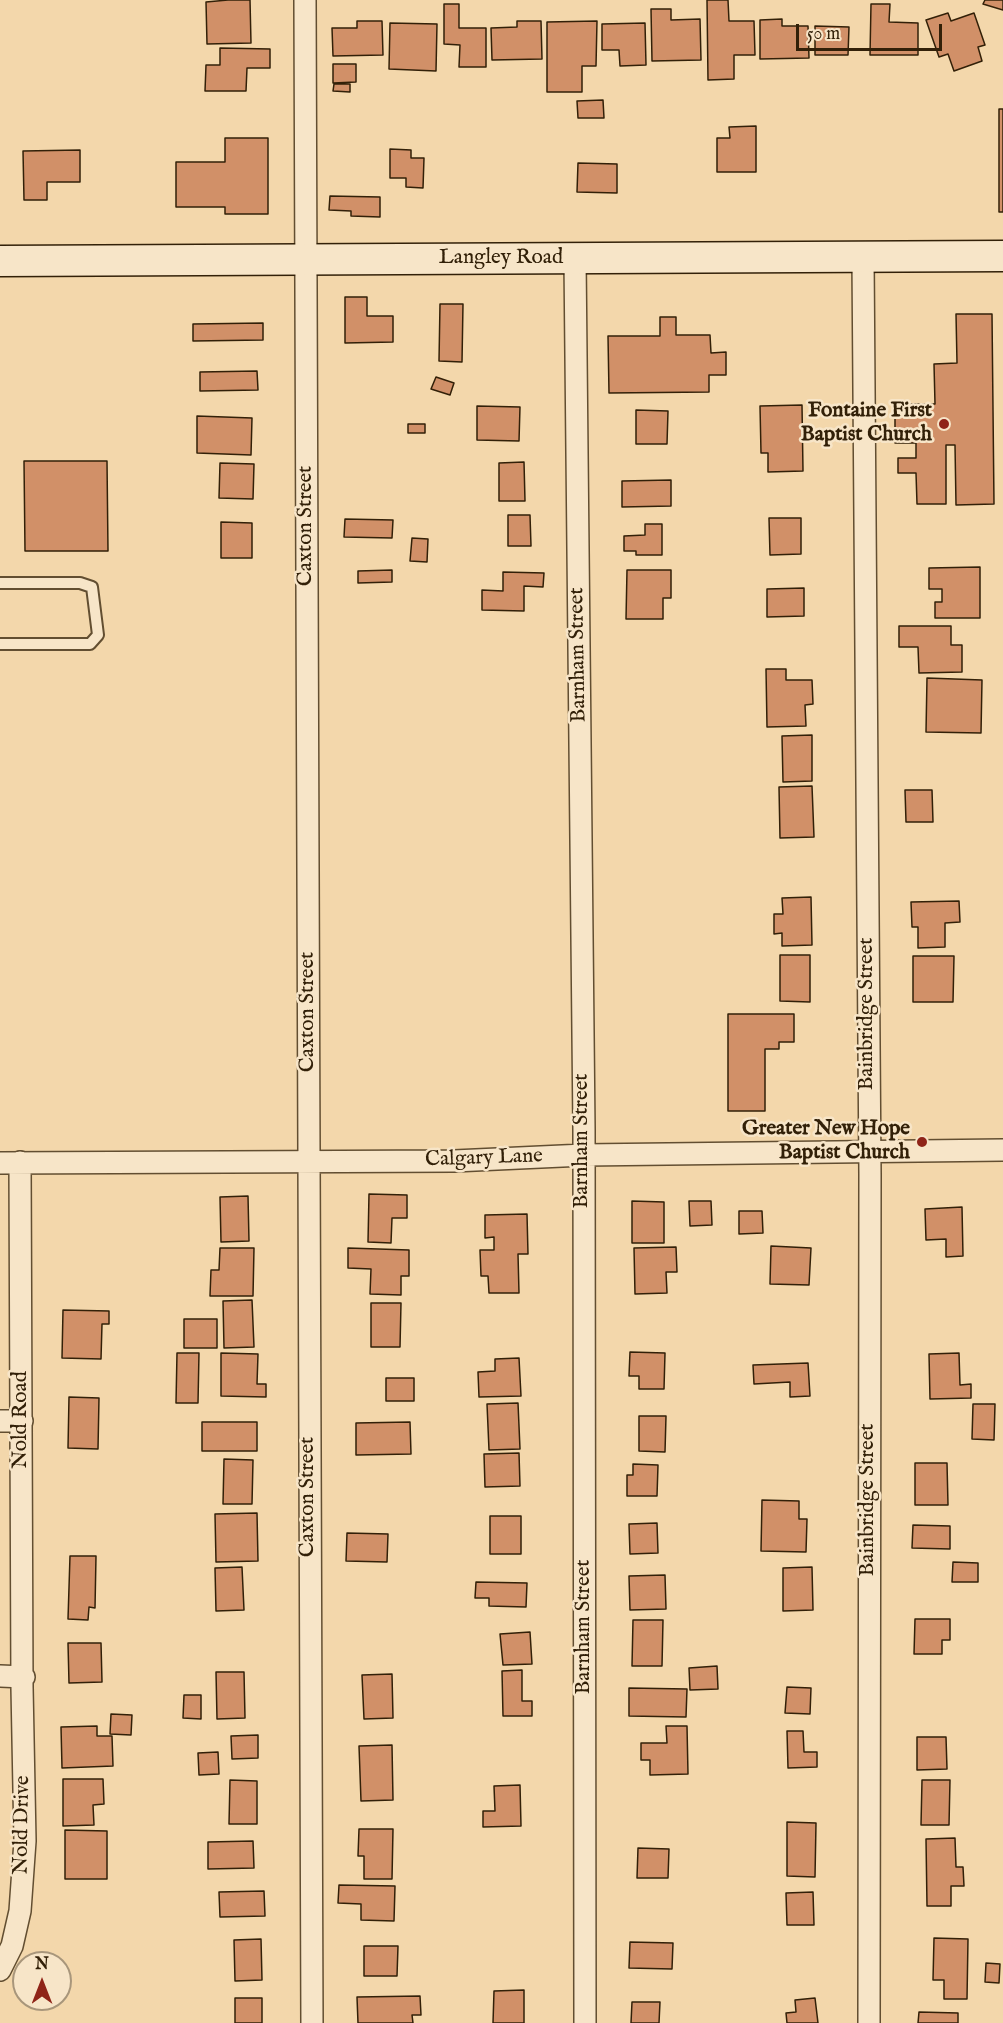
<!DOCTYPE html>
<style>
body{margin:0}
#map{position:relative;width:1003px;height:2023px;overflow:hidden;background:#f3d7ab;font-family:"IM FELL English",serif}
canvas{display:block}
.north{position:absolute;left:12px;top:1951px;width:60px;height:60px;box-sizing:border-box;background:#f7e5c8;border:2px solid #a8967b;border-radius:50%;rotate:0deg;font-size:16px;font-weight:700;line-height:24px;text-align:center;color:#322008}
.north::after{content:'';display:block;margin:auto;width:21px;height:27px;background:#8f2418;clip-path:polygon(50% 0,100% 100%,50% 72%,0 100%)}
.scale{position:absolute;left:796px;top:24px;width:146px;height:27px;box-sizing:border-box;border:3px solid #322008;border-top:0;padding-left:8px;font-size:18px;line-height:21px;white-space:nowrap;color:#322008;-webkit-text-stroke:4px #f7e5c8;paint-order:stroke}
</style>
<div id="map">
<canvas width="1003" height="2023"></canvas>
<div class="north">N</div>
<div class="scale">50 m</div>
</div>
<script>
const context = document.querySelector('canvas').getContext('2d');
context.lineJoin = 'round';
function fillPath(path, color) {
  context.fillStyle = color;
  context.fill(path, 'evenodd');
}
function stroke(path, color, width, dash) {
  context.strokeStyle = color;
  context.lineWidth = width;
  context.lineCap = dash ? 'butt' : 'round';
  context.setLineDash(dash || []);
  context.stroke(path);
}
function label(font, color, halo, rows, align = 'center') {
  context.font = font + ' "IM FELL English",serif';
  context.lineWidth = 5;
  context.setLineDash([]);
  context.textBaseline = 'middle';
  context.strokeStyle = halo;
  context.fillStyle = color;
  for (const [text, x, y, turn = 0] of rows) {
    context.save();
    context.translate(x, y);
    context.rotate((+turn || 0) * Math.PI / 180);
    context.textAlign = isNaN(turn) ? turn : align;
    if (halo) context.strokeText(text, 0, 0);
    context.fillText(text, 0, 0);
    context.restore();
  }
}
const building = new Path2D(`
 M228,0H250L251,43L207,44L206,2Z
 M707,0H728L729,21H754L755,55H734V79L708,80Z
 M985,0H1003V10L983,4Z
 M444,4H459V28H486V67H459L460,45L444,44Z
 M871,4H890L889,22L918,23V55H870Z
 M651,9H671V20L700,19L701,60L652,61Z
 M948,13L951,21L974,13L985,45L978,47L982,61L954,71L948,54L939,57L926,20Z
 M782,19V26H808L809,58L760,59V20Z
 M357,21H382L383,55L333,56L332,28H357Z
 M517,21H541L542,59L492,60L491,28L517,27Z
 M597,21L596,66H582V92H547V22Z
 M390,23L437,24L436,71L389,69Z
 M645,23L646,65L620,66L619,50H602V24Z
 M815,26L849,27L848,55H815Z
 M220,48L270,49V68H247L246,91H205L206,65H220Z
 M333,64H356V82L333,83Z
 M334,84H350V92L333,91Z
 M603,100L604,118H578L577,101Z
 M999,109H1003V212H999Z
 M756,126V172H717V138H730L729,127Z
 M225,138H268V214H225V207H176V162H225Z
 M390,149L411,150V158H424L423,188L406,187V178H390Z
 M80,150V182H47V200H24L23,151Z
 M578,163L617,164V193L577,192Z
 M330,196L380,197V217L351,216V211L329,210Z
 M345,297H367V316H393V342L345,343Z
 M440,304H463L462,362L439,361Z
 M956,314H992L994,504L956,505L955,445H946V504H917L916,473H898V458H916V443H895V404H935L934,364L957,363Z
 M660,317H676V335H710L711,353L726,352V375H709V392L609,393L608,336H660Z
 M263,323V340L193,341V324Z
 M257,371L258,390L200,391V372Z
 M436,377L454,383L450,395L431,389Z
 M802,405L803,471L768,472V453H761L760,406Z
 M477,406L520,407L519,441L477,440Z
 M636,410L668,411L667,444H636Z
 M197,416L252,418L251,455L197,453Z
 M408,424H425V433H408Z
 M24,461H107L108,551H25Z
 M524,462L525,501H499V463Z
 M220,463L254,464L253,499L219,498Z
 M671,480V506L622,507V481Z
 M508,515H530L531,546H508Z
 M769,518H801V554L770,555Z
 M345,519L393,520L392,538L344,537Z
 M221,522L252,523V558H221Z
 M645,524H662V555H636V551H624V536L645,535Z
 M412,538L428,539L427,562L410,561Z
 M980,567V618H935V602H942V589H929V568Z
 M392,570V582L358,583V571Z
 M627,570H671V598H663V619H626Z
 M503,572L544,573L543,587L524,586V611L482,610V590L503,591Z
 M804,588V616L767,617V589Z
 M899,626H951V645H962V672L919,673L918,647H899Z
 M766,669H786V680H812L813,704L805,705L806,726L767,727Z
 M927,678L982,680L981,733L926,732Z
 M812,735V781L783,782L782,736Z
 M812,786L814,837L780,838L779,787Z
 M905,790H932L933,822H906Z
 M811,897L812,945L782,946V933L774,934V914H783L782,898Z
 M959,901L960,922L945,923V947L918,948V927H912L911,902Z
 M780,955H810V1002L780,1001Z
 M913,956H954L953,1002H913Z
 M728,1014H794V1042H779V1049H765V1111H728Z
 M369,1194L407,1195V1218H392L391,1243L368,1242Z
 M248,1196L249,1241L221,1242L220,1197Z
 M632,1201L664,1202V1243H632Z
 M689,1201H711L712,1225L690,1226Z
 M962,1207L963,1256L946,1257V1239L926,1240L925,1209Z
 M739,1211H762L763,1233L739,1234Z
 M527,1214L528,1254H518L519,1293H489L488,1276H481L480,1250H494V1237L485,1238V1215Z
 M771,1246L811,1248L809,1285L770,1284Z
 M676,1247L677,1272H666L667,1293L635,1294L634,1248Z
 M220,1248H254L253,1296H210L211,1270H219Z
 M348,1248L409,1250V1276H401V1295L370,1294L371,1269L348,1268Z
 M252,1300L254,1347L224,1348L223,1301Z
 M371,1303H401L400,1347H371Z
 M63,1310L109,1311V1324H102L101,1359L62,1358Z
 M184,1319H217V1348H184Z
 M630,1352L665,1353L664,1389H639V1376H629Z
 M177,1353H199L198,1403H176Z
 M221,1353L258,1354L257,1384H266V1397L221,1396Z
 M959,1353L960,1385L971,1384V1398L930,1399L929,1354Z
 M519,1358L521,1396L479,1397L478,1372L495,1371V1359Z
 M808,1363L810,1396L790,1397V1382L754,1384L753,1365Z
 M386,1378H414V1401H386Z
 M69,1397L99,1398L98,1449L68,1448Z
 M518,1403L520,1449L489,1450L487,1404Z
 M973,1404H995L994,1440L972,1439Z
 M639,1416H666L665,1452L639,1451Z
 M202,1422H257V1451H202Z
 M410,1422L411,1454L356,1455V1423Z
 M519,1453L520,1486L485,1487L484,1454Z
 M224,1459L253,1460L252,1504H223Z
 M915,1463H947L948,1505H915Z
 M633,1464L658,1465L657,1496H627V1475H633Z
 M762,1500L799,1501V1519H807L806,1552L761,1551Z
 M257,1513L258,1561L216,1562L215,1514Z
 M490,1516H521V1554H490Z
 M657,1523L658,1553L630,1554L629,1524Z
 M913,1525L950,1526V1549L912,1548Z
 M347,1533L388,1534L387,1562L346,1561Z
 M70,1556H96L95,1608L89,1607L88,1620L68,1619Z
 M953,1562L978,1563V1582H952Z
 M242,1567L244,1610L216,1611L215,1568Z
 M812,1567L813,1610L783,1611V1568Z
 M665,1575L666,1609L630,1610L629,1576Z
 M476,1582L527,1583L526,1607L489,1606V1598H475Z
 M915,1619H950V1640H942V1654H914Z
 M633,1620H663L662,1666H632Z
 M530,1632L532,1664L503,1665L500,1634Z
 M68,1643H101L102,1682L69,1683Z
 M717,1666L718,1689L690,1690L689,1668Z
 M522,1670V1701H532V1716H503L502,1671Z
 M216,1672H244L245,1718L217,1719Z
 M392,1674L393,1718L364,1719L362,1675Z
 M787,1687L811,1688L810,1714L785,1713Z
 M629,1688L687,1689L686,1717L629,1716Z
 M184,1695H201V1719L183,1718Z
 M111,1714L132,1715L131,1735L110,1734Z
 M97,1726V1736H112L113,1766L62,1768L61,1727Z
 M666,1726H687L688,1774L650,1775V1760H641V1743H667Z
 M787,1731H803L804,1752H817V1767L788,1768Z
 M258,1735V1758L232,1759L231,1736Z
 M917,1737H946L947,1769L917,1770Z
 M392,1745L393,1800L361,1801L359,1746Z
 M218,1752L219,1774L199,1775L198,1753Z
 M63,1779H103L104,1804L93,1805L94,1825L63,1826Z
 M230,1780L257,1781V1824H229Z
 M922,1780H950L949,1825H921Z
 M520,1785L521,1826L483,1827V1811H495L494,1786Z
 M787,1822L816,1823L815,1877L787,1876Z
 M359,1829H393L392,1879H364V1856H358Z
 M65,1830L107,1831V1879H65Z
 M955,1838L956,1867H963L964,1886H951V1906H927L926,1839Z
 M253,1841L254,1868L208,1869V1842Z
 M638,1848L669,1849L668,1878H637Z
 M339,1885L395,1886L394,1921L361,1920V1904L338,1903Z
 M264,1891L265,1916L220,1917L219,1892Z
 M813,1892L814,1925H787L786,1893Z
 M934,1938L968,1939L967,1999H944V1980H933Z
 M261,1939L262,1980L235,1981L234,1940Z
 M630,1942L673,1943L672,1969L629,1968Z
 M364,1946H398L397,1976H364Z
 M986,1963L1000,1964L999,1983L985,1982Z
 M524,1990V2023H493L494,1991Z
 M420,1996L421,2015H412L413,2023H358L357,1997Z
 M235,1998H262V2023H235Z
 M815,1998L818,2023H787L786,2013L796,2012L795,2000Z
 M632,2002H660L659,2023H631Z
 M919,2012L958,2013V2023H918Z`);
const lane = new Path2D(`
 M0,583H80L92,587L98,635L90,644H0`);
const street = new Path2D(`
 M305,0L312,2023
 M863,258L870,1175L869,2023
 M575,259L584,1130L585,2023
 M0,1163L454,1161L584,1155L1003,1150
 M0,1421H22
 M0,1676L24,1677
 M0,1970L12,1946L20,1911L25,1841L22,1687L20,1162`);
const secondary = new Path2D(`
 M0,261L1003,256`);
const markers = [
 [944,424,6,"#8f2418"],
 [922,1142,6,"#8f2418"]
];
const streetNames = [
 ["Langley Road",501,259],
 ["Caxton Street",307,526,-90],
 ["Barnham Street",579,655,-91],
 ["Caxton Street",309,1012,-90],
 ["Bainbridge Street",868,1014,-90],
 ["Barnham Street",583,1141,-90],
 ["Calgary Lane",484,1159,-2],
 ["Nold Road",22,1420,-90],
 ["Caxton Street",309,1497,-90],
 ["Bainbridge Street",869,1500,-90],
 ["Barnham Street",585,1627,-90],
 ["Nold Drive",23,1825,-89]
];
const poiNames = [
 ["Fontaine First",932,412],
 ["Baptist Church",932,436],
 ["Greater New Hope",910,1130],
 ["Baptist Church",910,1154]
];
fillPath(building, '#d19068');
stroke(building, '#322008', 1.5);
stroke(lane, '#624e31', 14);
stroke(street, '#624e31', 24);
stroke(secondary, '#322008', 33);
stroke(lane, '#f7e5c8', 10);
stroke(street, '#f7e5c8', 21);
stroke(secondary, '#f7e5c8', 30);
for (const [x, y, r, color] of markers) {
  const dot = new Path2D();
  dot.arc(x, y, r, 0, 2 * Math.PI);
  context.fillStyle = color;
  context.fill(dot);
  stroke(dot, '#f7e5c8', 2);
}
label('21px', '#322008', '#f7e5c8', streetNames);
label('bold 21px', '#322008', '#f7e5c8', poiNames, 'right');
</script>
